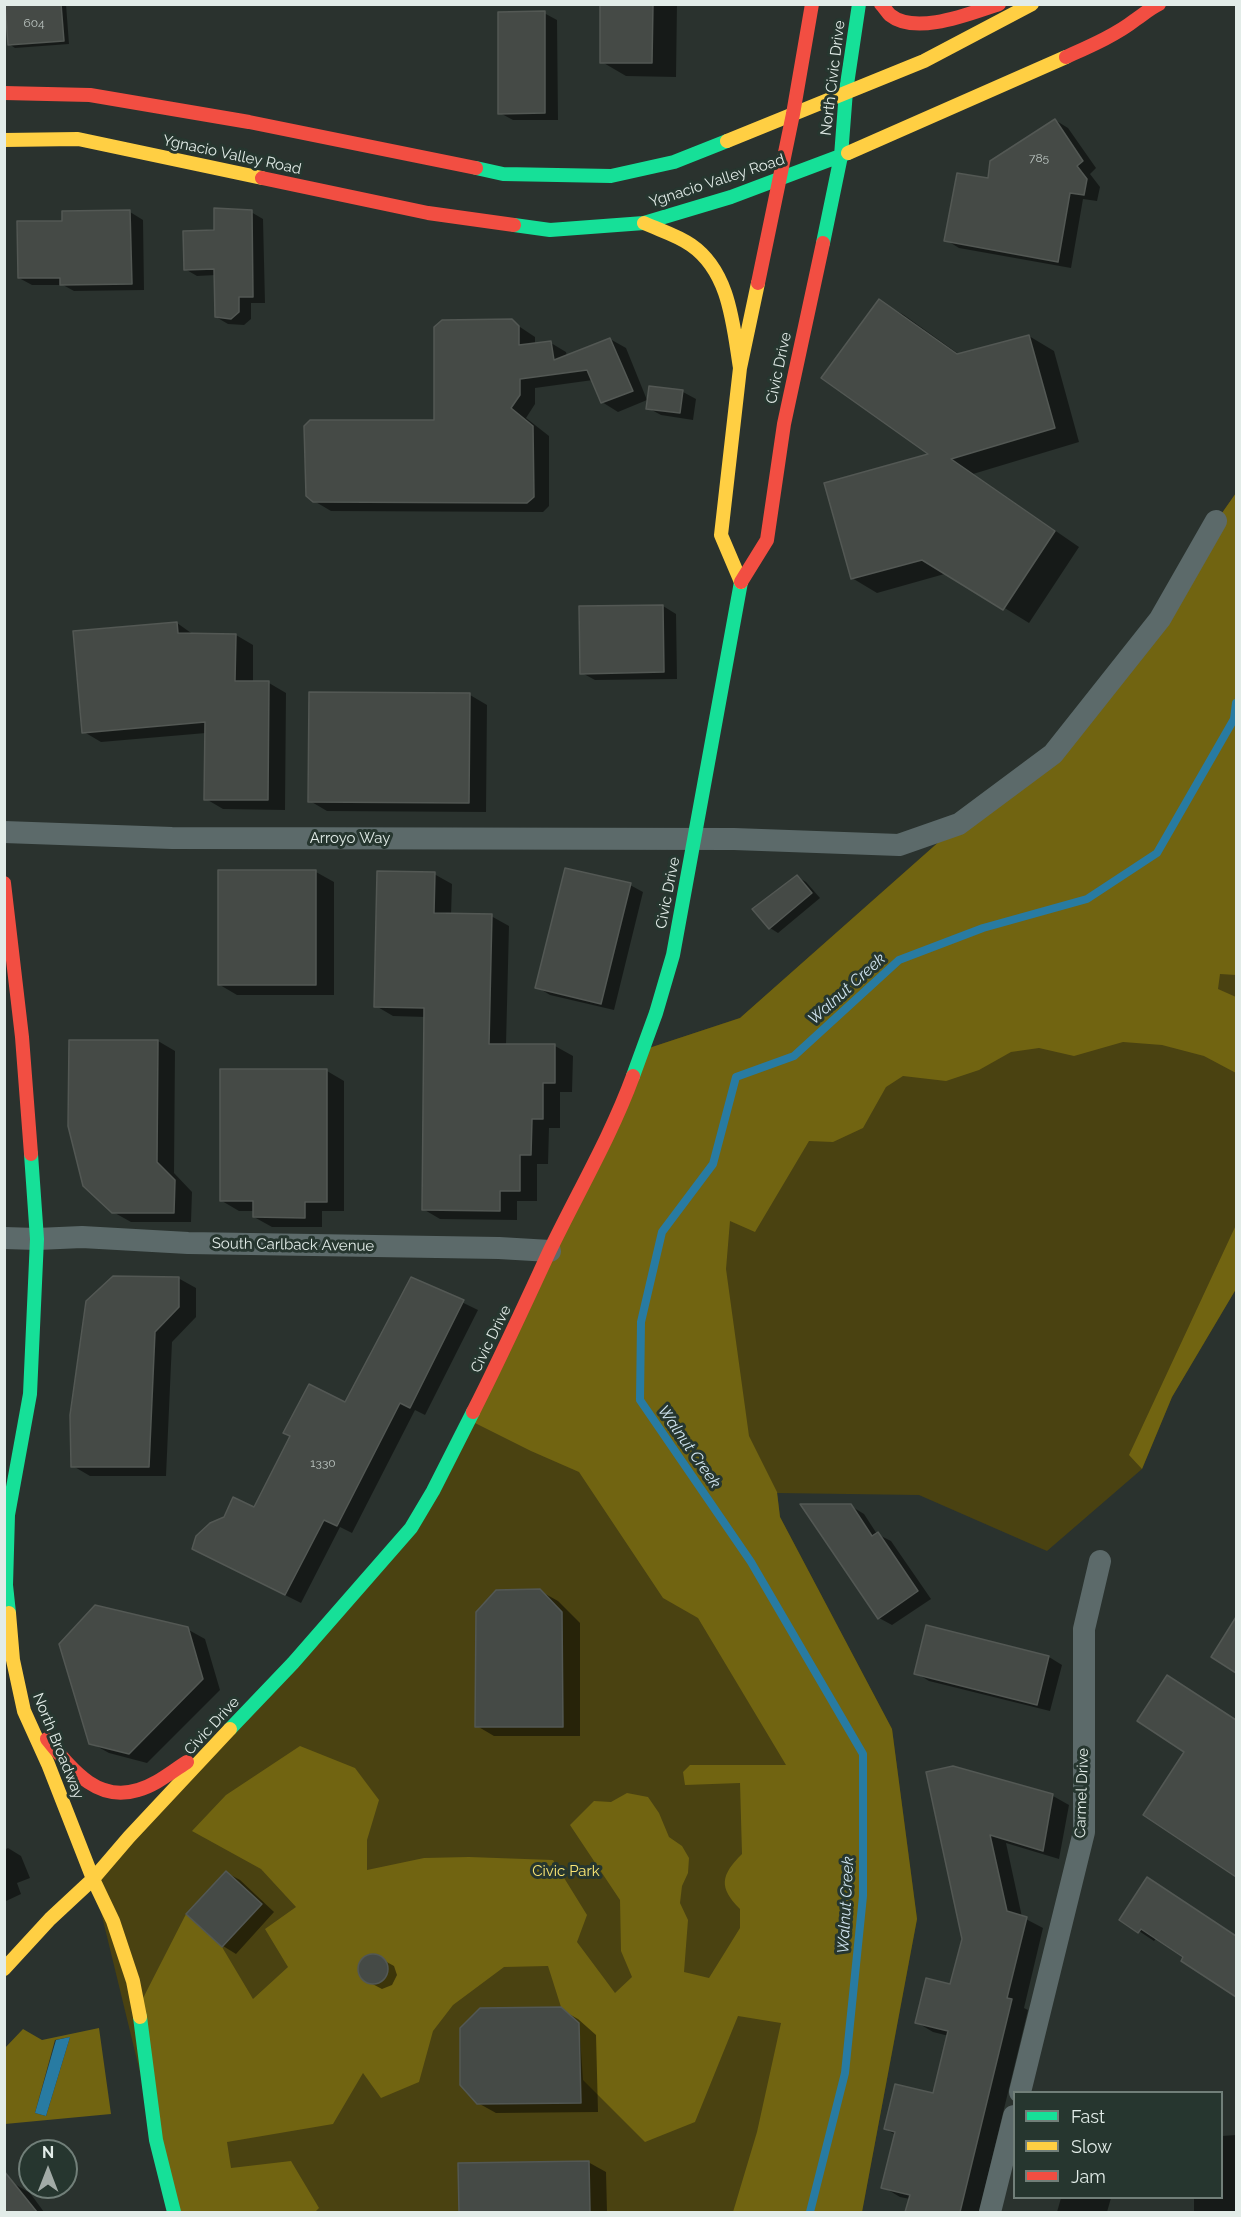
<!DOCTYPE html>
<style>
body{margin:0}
#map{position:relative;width:1241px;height:2217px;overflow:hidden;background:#2a322e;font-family:Raleway,sans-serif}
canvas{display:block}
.frame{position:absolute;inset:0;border:6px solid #e2ece8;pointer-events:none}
.legend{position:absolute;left:1013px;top:2091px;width:210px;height:108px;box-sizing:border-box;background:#26362f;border:2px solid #717f79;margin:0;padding:8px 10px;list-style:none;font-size:18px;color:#e2ece8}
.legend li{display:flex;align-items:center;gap:12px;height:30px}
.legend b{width:30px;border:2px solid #717f79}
.north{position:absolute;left:18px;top:2139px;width:60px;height:60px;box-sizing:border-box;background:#26362f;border:2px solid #717f79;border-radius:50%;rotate:0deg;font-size:16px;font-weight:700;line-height:24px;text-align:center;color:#e2ece8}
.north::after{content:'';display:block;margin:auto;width:21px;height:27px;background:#a2aba7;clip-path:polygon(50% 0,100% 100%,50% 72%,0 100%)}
</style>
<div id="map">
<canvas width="1241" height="2217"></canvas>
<div class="frame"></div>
<ul class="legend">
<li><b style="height:8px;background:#16e098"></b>Fast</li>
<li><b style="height:8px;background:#ffcf43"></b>Slow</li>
<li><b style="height:8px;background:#f24e42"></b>Jam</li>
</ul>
<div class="north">N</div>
</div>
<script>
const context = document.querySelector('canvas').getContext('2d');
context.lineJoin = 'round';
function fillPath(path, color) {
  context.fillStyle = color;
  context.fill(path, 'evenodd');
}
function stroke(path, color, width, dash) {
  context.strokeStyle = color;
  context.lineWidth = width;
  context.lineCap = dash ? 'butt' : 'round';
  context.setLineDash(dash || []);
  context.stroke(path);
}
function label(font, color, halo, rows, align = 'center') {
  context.font = font + ' Raleway,sans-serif';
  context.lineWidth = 6;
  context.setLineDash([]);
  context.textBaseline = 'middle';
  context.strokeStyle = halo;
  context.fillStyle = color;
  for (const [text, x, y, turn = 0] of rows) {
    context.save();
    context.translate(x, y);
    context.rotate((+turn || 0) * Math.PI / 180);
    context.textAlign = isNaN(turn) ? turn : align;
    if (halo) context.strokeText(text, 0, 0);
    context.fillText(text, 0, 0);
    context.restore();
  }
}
const green = new Path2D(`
 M1236,493V1289L1172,1397L1142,1469L1047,1551L919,1495L777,1493L780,1517L892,1729L917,1919L862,2212H174L93,1879L411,1528L643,1050L740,1018L959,824L1053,754Z`);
const forest = new Path2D(`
 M1236,493V975L1220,974L1218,989L1236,997V1073L1204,1056L1162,1045L1123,1042L1074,1056L1039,1048L1011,1052L979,1070L946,1081L903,1076L886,1087L863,1128L833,1142L809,1141L755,1232L730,1221L726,1269L749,1436L777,1492L780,1517L892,1729L917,1919L862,2212H733L757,2132L781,2023L738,2016L695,2122L645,2142L583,2080L579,2023L561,2007L548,1966L504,1967L453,2005L433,2031L419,2082L381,2098L363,2073L333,2124L227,2142L231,2168L291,2161L319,2208L315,2212H174L139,2006L186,1914L222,1947L253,1999L288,1967L265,1929L296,1907L261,1869L192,1831L226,1795L300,1746L355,1768L379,1800L367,1840V1870L424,1858L469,1857L553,1860L587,1915L577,1942L615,1993L632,1977L621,1951L620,1900L570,1825L594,1801L611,1802L627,1793L648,1797L659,1813L669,1837L682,1846L689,1858L688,1873L682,1886L680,1903L688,1920L684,1972L709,1978L740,1928V1909C718,1887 721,1875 742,1854L740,1783L685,1785L683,1772L690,1765H786L698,1618L663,1598L579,1472L531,1451L469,1420L643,1050L740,1018L959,824L1053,754Z
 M1236,1225V1289L1172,1397L1142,1469L1129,1455Z
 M99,2028L111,2114L5,2124L4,2049L23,2029L42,2040ZM70,2037L46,2116L35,2113L55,2040Z`);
const water = new Path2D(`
 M70,2037L46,2116L35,2113L56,2040Z`);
const shadow = new Path2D(`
 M7,4H66L69,44L15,48L9,44Z
 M602,4H677L676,77L626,76L602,62Z
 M544,13L557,20L558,120H513L500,113Z
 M1055,120L1068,128L1096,168L1090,174L1100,187L1097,201L1083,199L1071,268L959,248L946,240L989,180Z
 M130,212L143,220L144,290L74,291L63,285H32L19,278Z
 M251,212L263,219L265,303H251V319L244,325L228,324L216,317V275L197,276L185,269L216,232Z
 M879,301L904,315L960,355L1029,336L1054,351L1079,442L973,474L1079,547L1029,623L948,573L877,593L852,578L932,455Z
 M511,321L535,337V345L551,343L566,352L567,357L610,339L626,348L647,400L618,412L602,402L593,380L535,388V404L526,418L549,436V506L543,512L331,511L314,501L435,421Z
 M683,392L696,399L693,420L661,415L648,408Z
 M663,606L676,614L677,679L595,680L582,673Z
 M177,623L194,635H236L253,645V683H269L286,693L285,810L223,809L206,799V733L101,742L84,732Z
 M470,695L487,705L486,812L327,811L310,801Z
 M220,872H316L334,882V995H237L220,985Z
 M434,874L452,884L451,915L491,916L509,926L506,1045L555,1046L573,1056L572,1092H560V1128H549L548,1164H537V1201H517V1220L440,1219L423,1209L425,1017L393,1016L376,1006Z
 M798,877L806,882L820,898L778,933L770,928Z
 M630,885L643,892L614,1010L550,995L537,987Z
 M158,1041L175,1051L174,1173L192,1192L191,1222H131L113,1212Z
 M222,1070L327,1071L344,1081V1211H322V1227H272L254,1217V1211H239L222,1201Z
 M178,1278L196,1288V1317L172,1342L166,1476H90L73,1466Z
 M412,1278L478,1310L425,1415L415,1410L352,1533L340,1527L301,1603L209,1557L255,1509L345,1404Z
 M851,1506L864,1514L877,1534L891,1541L931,1599L892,1625L879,1618Z
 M540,1591L558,1601L580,1623V1736H494L477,1726Z
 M1236,1620V1672L1213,1657Z
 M928,1627L1049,1657L1062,1665L1050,1711L929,1681L916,1673Z
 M187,1629L205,1639L220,1690L147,1763L109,1753L91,1743Z
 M1182,1685L1236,1720V1875L1145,1815L1186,1751Z
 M928,1774L1053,1796L1069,1805L1059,1859L1006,1843L1022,1917L1043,1928L1024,2008L1028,2010L979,2212H907L910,2199L900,2197L883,2187L896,2135L885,2129L934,2095L949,2036L933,2032L916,2022L951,1986L964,1939Z
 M8,1848L21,1856L30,1878L17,1883L21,1894L4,1902V1850Z
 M227,1873L240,1880L274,1912L236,1954L223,1946Z
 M1163,1888L1236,1937V1998L1185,1956L1157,1937L1154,1941L1139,1931Z
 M376,1956L394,1966L397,1975L392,1985L382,1989L363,1979L360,1975L359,1968L366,1957Z
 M560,2009L578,2019L596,2035L598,2112L496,2113L478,2103Z
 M1236,2135V2212H1194V2198H1222V2136Z
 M588,2162L606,2172L607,2212H460L459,2165Z
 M13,2183L30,2193L44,2212H4V2192Z
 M1061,2198H1111L1107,2212H1057Z`);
const stream = new Path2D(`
 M810,2212L845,2073L863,1896V1754L751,1562L640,1400L641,1322L662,1232L713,1164L736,1077L794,1056L899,960L983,928L1087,899L1157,853L1234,719L1236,703`);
const building = new Path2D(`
 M5,4H61L64,41L8,45Z
 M600,4H653L652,63H600Z
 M545,11V113L498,114V12Z
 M1055,119L1083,161L1077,166L1087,179L1084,195L1070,193L1058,262L944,241L957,173L988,178L990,161Z
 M214,208L252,210L253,297H239V312L231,319L215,317L214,269L184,270L183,231L214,230Z
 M130,210L132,284L60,285V278H18L17,221H62V211Z
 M879,299L957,354L1029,335L1055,428L951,459L1055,531L1003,610L922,560L851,579L824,483L928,454L821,378Z
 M512,319L519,326V345L551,341L554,360L610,338L633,391L601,403L587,370L520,379V395L511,408L533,426L534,497L527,503L313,502L306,496L304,426L310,420H434V327L442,320Z
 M649,386L683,390L680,413L646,409Z
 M663,605L664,672L580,674L579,606Z
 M177,622L178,633L236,634L235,681H269L268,800H204L205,722L82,733L73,631Z
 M309,692L470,693L469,803L308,802Z
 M565,868L631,883L601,1004L535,988Z
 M218,870H316V985H218Z
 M377,871L435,872L434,913L492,914L489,1044H555V1083H543V1119H532L531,1155H520V1191H500V1211L422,1210L424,1008L374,1007Z
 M797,875L812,893L769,929L752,909Z
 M69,1040H158L157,1162L175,1180L174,1213H112L83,1186L68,1126Z
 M220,1069H327V1202H305V1218L253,1217V1201H220Z
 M113,1276L179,1277V1307L155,1332L149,1467H71L70,1415L86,1301Z
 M411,1277L464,1300L410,1408L400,1403L337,1526L324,1520L285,1595L192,1549L196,1536L210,1523L224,1517L233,1497L254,1507L290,1436L283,1433L309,1384L345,1402Z
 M800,1504H851L872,1536L878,1532L918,1591L878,1619Z
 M540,1589L562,1612L563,1727H475L476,1612L496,1590Z
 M95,1605L188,1627L203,1679L129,1754L89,1744L59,1644Z
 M1236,1617V1673L1211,1657Z
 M926,1625L1049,1656L1037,1705L914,1674Z
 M1167,1675L1236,1720V1877L1143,1815L1184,1752L1137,1721Z
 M953,1766L1053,1794L1043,1851L990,1835L1007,1911L1027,1917L1007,1998L1012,1999L960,2212H905L910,2195L881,2188L895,2132L884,2129L895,2084L933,2093L948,2031L915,2023L926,1978L950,1984L962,1939L926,1772Z
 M226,1871L262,1904L222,1947L186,1914Z
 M1147,1877L1236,1936V1997L1181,1961L1183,1957L1141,1929L1138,1933L1119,1920Z
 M358 1969a15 15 0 1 1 30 0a15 15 0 1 1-30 0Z
 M561,2007L579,2023L581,2103L477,2104L460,2085V2028L480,2008Z
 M589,2161L590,2212H459L458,2163Z
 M4,2171L37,2212H4Z`);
const street = new Path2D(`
 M4,832L172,838L734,839L899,845L959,824L1053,754L1160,619L1216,521
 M4,1238L37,1239L82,1237L188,1243L499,1248L550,1251
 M1020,2092L1084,1832V1629L1100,1561
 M990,2212L1014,2116`);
const fast = new Path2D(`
 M476,168L503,174L611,176L674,162L727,141
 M514,225L550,230L644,223L731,197L848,153
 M823,243L841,156L846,91L859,4
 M633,1076L656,1013L673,955L741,582
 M9,1613L6,1585L8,1515L30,1394L37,1239L31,1154
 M230,1729L293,1663L411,1528L433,1491L473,1412
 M140,2017L156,2140L174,2212`);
const slow = new Path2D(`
 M4,140L78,139L262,178
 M727,141L924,61L1032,4
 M848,153L1066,57
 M644,223C659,230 677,235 691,245C730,272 733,325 740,368
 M741,582L721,535L740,368L758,283
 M9,1613L13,1660L24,1711L48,1764L93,1879L113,1921L133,1981L140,2017
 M4,1969L50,1919L93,1879L129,1837L230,1729`);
const jam = new Path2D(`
 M881,4C884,7 887,12 890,15C916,36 971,13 999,4
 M1066,57C1088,47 1116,35 1135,20C1144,14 1149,9 1159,4
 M4,93L90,95L249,122L476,168
 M262,178L428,213L514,225
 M758,283L793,114L812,4
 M741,582L767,540L784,424L823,243
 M4,883L22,1037L31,1154
 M473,1412C500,1359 525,1304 550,1250C578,1192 611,1136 633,1076
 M47,1739C71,1768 96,1803 138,1790C156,1785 171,1772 187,1762`);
const numberNames = [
 ["604",34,23],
 ["785",1039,158],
 ["1330",323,1463]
];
const streetNames = [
 ["North Civic Drive",833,78,-83],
 ["Ygnacio Valley Road",232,155,12],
 ["Ygnacio Valley Road",717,181,-18],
 ["Civic Drive",779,368,-78],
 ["Arroyo Way",350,838],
 ["Civic Drive",668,893,-79],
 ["South Carlback Avenue",293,1245,1],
 ["Civic Drive",491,1339,-64],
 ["Civic Drive",212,1726,-47],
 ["North Broadway",58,1746,68],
 ["Carmel Drive",1082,1793,-88]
];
const parkNames = [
 ["Civic Park",566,1871]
];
const waterNames = [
 ["Walnut Creek",847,989,-42],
 ["Walnut Creek",689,1447,55],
 ["Walnut Creek",846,1905,-87]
];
fillPath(green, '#4a4211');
fillPath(forest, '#716411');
fillPath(water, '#287ba2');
fillPath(shadow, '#0007');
stroke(stream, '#287ba2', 8);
fillPath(building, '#454a46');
stroke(building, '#535854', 1.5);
stroke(street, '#5c6a6a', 22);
stroke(fast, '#16e098', 14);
stroke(slow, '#ffcf43', 14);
stroke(jam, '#f24e42', 14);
label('12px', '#bbc4c0', null, numberNames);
label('15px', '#e2ece8', '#26362f', streetNames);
label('15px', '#fbe674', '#26362f', parkNames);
label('italic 16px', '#d0e4f0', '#26362f', waterNames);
</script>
